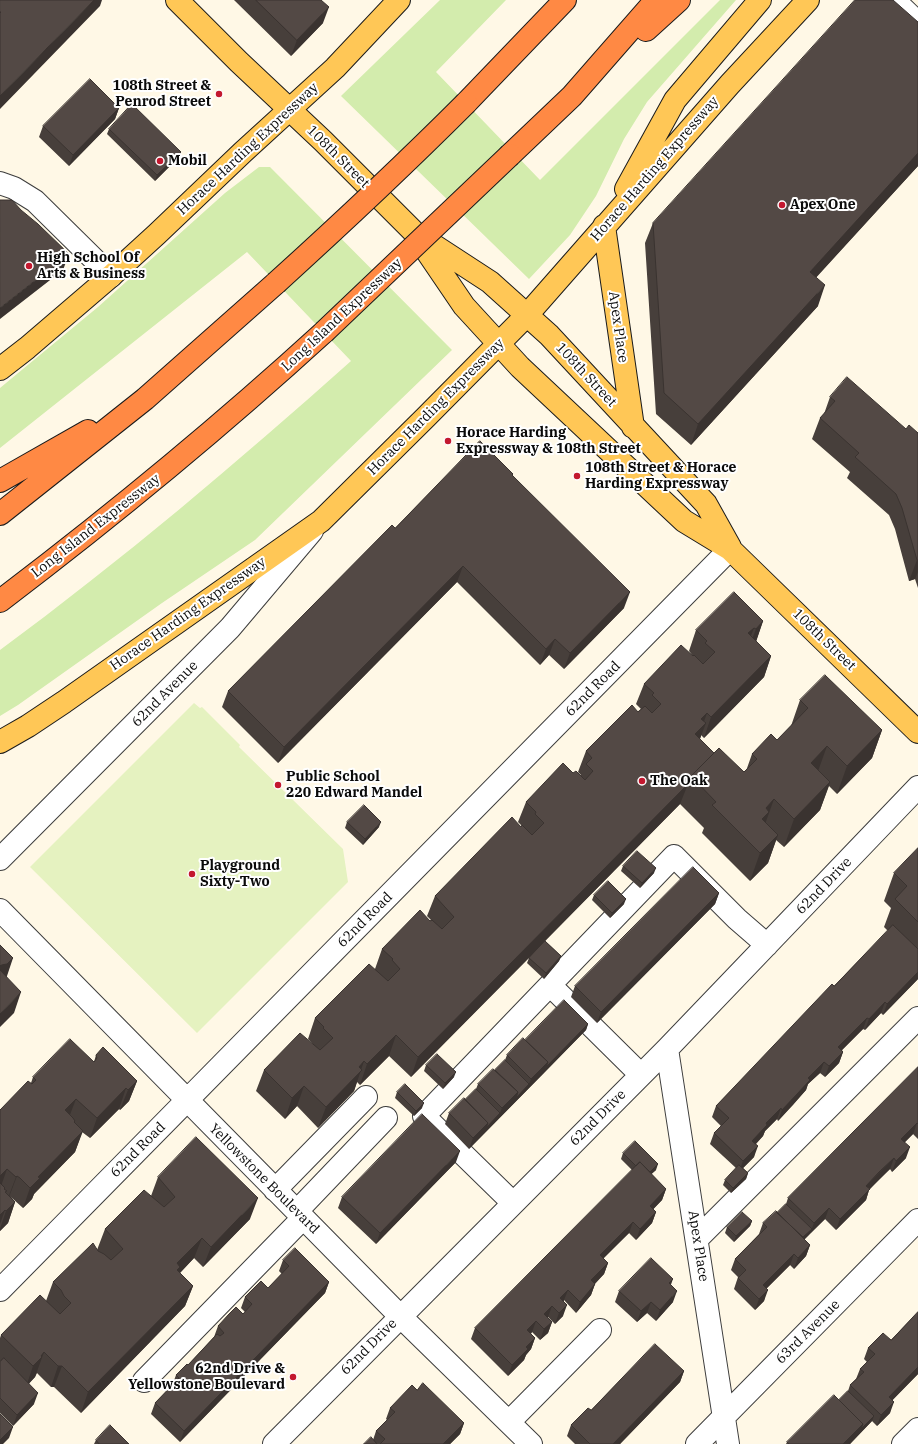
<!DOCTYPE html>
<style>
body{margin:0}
canvas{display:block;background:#fff8e6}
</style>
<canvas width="918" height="1444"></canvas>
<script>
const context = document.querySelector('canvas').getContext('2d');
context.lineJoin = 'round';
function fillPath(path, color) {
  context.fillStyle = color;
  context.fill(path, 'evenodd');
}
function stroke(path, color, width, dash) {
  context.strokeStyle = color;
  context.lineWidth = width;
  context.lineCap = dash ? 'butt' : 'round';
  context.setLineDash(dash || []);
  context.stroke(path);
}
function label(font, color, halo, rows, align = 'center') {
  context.font = font + ' "IBM Plex Serif",serif';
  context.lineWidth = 4;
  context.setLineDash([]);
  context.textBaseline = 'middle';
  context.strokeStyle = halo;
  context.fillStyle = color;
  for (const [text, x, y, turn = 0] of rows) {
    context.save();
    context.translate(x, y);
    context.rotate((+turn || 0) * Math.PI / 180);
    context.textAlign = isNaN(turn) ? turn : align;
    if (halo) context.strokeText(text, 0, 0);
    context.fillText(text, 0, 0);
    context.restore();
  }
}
const green = new Path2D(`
 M440,0H506L436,72L540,180L720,0H736L647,102L624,139L596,196L570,235L529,279L341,96Z
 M259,167H270L452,350L255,540L162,603L18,705L0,716V650C122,560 238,462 351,361L247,252L0,448V388L98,307L225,193Z`);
const pitch = new Path2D(`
 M194,703L200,708L202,707L240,745L239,747L343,849L348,882L197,1033L30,867Z`);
const minor = new Path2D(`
 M894,0L918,23
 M0,183L14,188L35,201L111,276
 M0,859L230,628L312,531
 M0,910L400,1316L531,1444
 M550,985L641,1075
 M667,1049L728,1444
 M275,1190L366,1097
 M513,1203L424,1116L674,856L737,919L767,945
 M297,1211L386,1118
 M697,1239L918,1018
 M0,1290L730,549
 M144,1381L303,1218
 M509,1422L600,1330
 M274,1444L667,1049L918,787
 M697,1444L918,1220
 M903,1444L918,1429`);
const major = new Path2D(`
 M177,0L239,62L323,141L413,231L464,306L520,367L684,521L730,549L918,732
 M626,189L675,100L760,0
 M604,226L633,427
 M421,237L490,282L549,335L706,504L730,547
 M0,369L27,348L111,276L157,234L243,152L335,68L399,0
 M0,742L28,726L64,702L321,521L426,417L527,315L730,84L808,0`);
const highway = new Path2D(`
 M646,30L679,0
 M466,103L565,0
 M510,155L572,96L656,0
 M0,481L88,431
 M0,514L145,399L276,283
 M0,601C112,516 220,427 324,332`);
const highwayBridge = new Path2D(`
 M276,283C341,224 404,165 466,103
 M324,332L510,155`);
const wall = new Path2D(`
 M234,0H321L323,23L291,56Z
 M918,22V166L816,277L818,306L691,445L656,414L645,243L653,223Z
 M119,108L115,119L69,166L39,137L43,126Z
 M109,129L181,152L179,157L155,181L107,134Z
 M830,397L906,429L918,433V588L915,579L909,581L895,529L889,515L847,478L850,472L812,439L820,418L824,414Z
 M513,474L512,476L624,608L564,669L549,655L540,665L457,582L278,763L222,707L228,691L395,528Z
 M763,621L756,641L771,656L764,677L704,738L701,735L700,739L714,753L744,772L746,771L752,754L777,740L791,726L800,700L882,730L872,758L837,794L829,786L820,810L784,847L776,840L768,863L750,881L702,833L704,828L680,804L545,941L561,956L559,961L544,979L527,963L529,958L534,953L411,1077L389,1056L360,1085L357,1082L354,1091L318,1128L297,1106L285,1119L256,1091L264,1070L313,1044L308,1039L315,1018L375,969L382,949L431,920L427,916L435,896L521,827L522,826L518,822L526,802L573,773L581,777V775L578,772L586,751L641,709L636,704L644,684L693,656L689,651L696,630Z
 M347,822L379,827L363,845L345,828Z
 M918,848V979L883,1015L881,1013L865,1030L863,1029L842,1050L843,1052L839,1063L825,1077L820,1073L808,1084L806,1090L793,1105L778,1121L777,1119L765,1131L763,1136L756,1144L754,1157L743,1168L748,1173L746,1179L731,1193L723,1185L725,1180L736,1168L710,1144L714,1133L721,1126L712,1117L716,1106L888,931L884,927L891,908L884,901L894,873Z
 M623,866L654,873L640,888L621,871Z
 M719,893L715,904L597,1023L571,997L575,986Z
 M594,895L624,904L610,918L592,900Z
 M588,1024L586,1030L469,1149L445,1124L449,1113L465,1100L476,1089L478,1084L495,1070L505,1060L507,1055L525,1040Z
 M96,1055L137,1081L129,1101L120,1110L119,1109L90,1138L82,1132L75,1152L34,1194L32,1199L23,1208L13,1199L11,1197L15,1202L8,1223L0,1231V1110L31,1083L33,1077L94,1062Z
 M426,1065L454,1077L443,1089L424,1071Z
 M918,1067V1139L913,1134L905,1142L906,1158L892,1172L890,1169L875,1183L869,1190L866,1200L836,1230L825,1219L804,1239L810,1245L806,1256L794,1269L790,1265L767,1288L764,1301L755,1310L734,1289L738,1277L731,1270L735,1259L759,1234L763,1223L777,1213L786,1204L788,1198Z
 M397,1092L422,1108L414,1116L395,1098Z
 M623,1153L656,1170L651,1174L666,1189L662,1200L653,1209L656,1212L652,1223L636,1240L629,1233L603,1258L608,1263L604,1274L595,1284L591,1295L576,1313L564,1300L563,1316L555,1324L548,1317H547L552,1322L548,1333L540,1340L532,1332L531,1334L535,1338L531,1349L526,1355L524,1360L508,1376L471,1339L475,1328L632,1170L621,1159Z
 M456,1162L376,1244L338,1208L342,1197Z
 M158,1177L250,1219L203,1267L194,1258L180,1273L193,1286L185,1306L81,1413L54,1387H51L37,1373L35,1377L29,1383L34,1404L13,1426L0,1413V1338L1,1335L46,1301L53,1282L97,1250L105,1229L151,1196Z
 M752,1221L750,1226L734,1242L725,1233L727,1227Z
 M283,1260L329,1282L325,1293L180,1442L151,1414L155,1403L172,1386L176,1375L188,1365L214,1337L218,1326L243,1314L245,1312L241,1308L245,1297L268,1288L282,1274L279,1271Z
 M670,1285L673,1302L656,1321L647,1313L637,1322L615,1302L619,1291Z
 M918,1312V1374L892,1400L890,1413L877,1426L872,1421L850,1444H786L787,1442L839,1400L848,1391L850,1385L856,1379L860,1369L867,1362L864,1359L868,1348L891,1340Z
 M684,1371L680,1382L620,1444H575L567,1436L571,1425L591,1410Z
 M417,1390L464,1423L460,1434L450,1444H364L373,1440L376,1431L387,1420L386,1419L390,1408Z
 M96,1440L129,1444H94Z`);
const shadedWall = new Path2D(`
 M94,0H102L100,6L0,109V96Z
 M329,7L323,23L291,56L297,40Z
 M119,108L115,119L69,166L73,155Z
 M181,152L179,157L155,181L157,175Z
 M918,153V166L803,292L810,272Z
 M69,254L63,270L0,319V308Z
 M825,285L818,306L691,445L698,424Z
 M917,560H918V572L915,579L909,581Z
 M463,566L457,582L278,763L284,747Z
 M630,592L624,608L564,669L570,653Z
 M763,621L756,642L748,650L756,629Z
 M754,628L746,648L748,633Z
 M555,639L549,655L540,665L546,649Z
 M771,656L764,677L704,738L711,717Z
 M707,713L702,727L706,723L698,744L688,755L701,719Z
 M882,730L872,758L837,794L847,766Z
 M827,746L817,774L811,763Z
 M830,782L820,810L784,847L794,819Z
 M688,784L680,804L411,1077L418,1057Z
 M774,799L764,827L753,846L766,808Z
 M381,822L379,827L363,845L365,839Z
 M778,835L768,863L750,881L760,853Z
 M656,868L654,873L640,888L642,883Z
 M719,893L715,904L597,1023L601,1012Z
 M626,899L624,904L610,918L612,913Z
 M561,956L559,961L544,979L546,973Z
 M13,958L6,979L0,984V966L1,965Z
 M918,972V979L883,1015L887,1004Z
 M21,992L14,1013L0,1027V1014Z
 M885,1002L881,1013L865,1030L869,1019Z
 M867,1018L863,1029L834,1058L838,1047Z
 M588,1024L586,1030L544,1073L546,1067Z
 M396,1035L389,1056L360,1085L367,1064Z
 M843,1052L839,1063L825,1077L829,1066Z
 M364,1061L354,1091L318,1128L326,1107L359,1067Z
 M548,1062L544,1073L469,1149L473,1138L488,1123L500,1113L502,1108L518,1092L529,1084L531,1079Z
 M824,1062L820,1073L808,1084L806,1090L778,1121L782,1110L808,1078Z
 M456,1072L454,1077L443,1089L445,1083Z
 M137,1081L129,1101L120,1110L128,1090Z
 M304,1086L297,1106L285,1119L292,1098Z
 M126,1088L119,1109L90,1138L97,1118Z
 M76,1099L68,1120L65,1110Z
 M424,1103L422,1108L414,1116L416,1111Z
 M781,1108L777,1119L765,1131L763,1136L748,1152L752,1141L766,1123Z
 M917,1123L913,1134L897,1150L901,1139Z
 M83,1131L75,1152L34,1194L32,1199L23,1208L30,1188L38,1177Z
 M758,1146L754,1157L739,1172L743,1161Z
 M910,1147L906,1158L892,1172L896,1161Z
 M460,1151L456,1162L376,1244L380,1233Z
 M894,1158L890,1169L869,1190L866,1200L836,1230L840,1219L866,1186Z
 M658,1164L656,1170L644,1181L646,1176Z
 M7,1169L0,1189V1176Z
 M748,1173L746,1179L731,1193L733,1188Z
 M17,1176L9,1197L8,1198L16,1177Z
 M666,1189L662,1200L646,1217L650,1206Z
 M258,1198L250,1219L203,1267L211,1247Z
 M15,1202L8,1223L0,1231V1229L6,1211Z
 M829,1208L825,1219L810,1234L814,1223Z
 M5,1210L0,1224V1215Z
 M656,1212L652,1223L636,1240L640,1229Z
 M752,1221L750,1226L734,1242L736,1236Z
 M633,1222L629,1233L596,1266L600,1255Z
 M812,1229L810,1234L797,1247L799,1241Z
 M202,1238L194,1258L177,1276V1263Z
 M810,1245L806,1256L794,1269L798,1258Z
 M794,1254L790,1265L759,1296L763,1285Z
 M608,1263L604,1274L587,1291L591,1280Z
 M673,1279L669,1290V1283Z
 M329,1282L325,1293L180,1442L184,1431Z
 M595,1284L591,1295L576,1313L580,1302Z
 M193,1286L185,1306L81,1413L88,1392Z
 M568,1290L564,1300L556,1309L560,1298Z
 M768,1290L764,1301L755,1310L759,1299Z
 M677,1291L673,1302L656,1321L660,1310Z
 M651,1302L647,1313L637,1322L641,1311Z
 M567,1305L563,1316L555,1324L559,1313Z
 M552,1306L548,1317L540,1325L544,1314Z
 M536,1321L532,1332L523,1341L527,1330Z
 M552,1322L548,1333L540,1340L544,1329Z
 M535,1338L531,1349L526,1355L524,1360L508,1376L512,1365L526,1347Z
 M44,1352L35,1377L26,1387L33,1366Z
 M58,1366H62L54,1387H51Z
 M918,1367V1374L885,1408L889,1397Z
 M684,1371L680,1382L620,1444H613Z
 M38,1393L34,1404L13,1426L17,1415Z
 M894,1402L890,1413L877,1426L881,1415Z
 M874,1416L872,1421L850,1444H843L863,1424Z
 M464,1423L460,1434L450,1444H443Z
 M13,1427L9,1438L3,1444H0V1440Z`);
const building = new Path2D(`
 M0,0H94L0,96V13L1,12H0Z
 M256,0H321L329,7L297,40Z
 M855,0H893L918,22V153L810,272L825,285L698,424L664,393L653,223Z
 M90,79L119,108L73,155L43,126Z
 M132,104L181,152L157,175L109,129Z
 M0,200H12L21,210L38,224L69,254L0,308Z
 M847,377L906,429L909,425L918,433V560H917L902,508L896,494L855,457L859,453L820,418L835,401L830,397Z
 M480,441L513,474L512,475L630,592L570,653L555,639L546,649L463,566L284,747L228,691L392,525L395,528Z
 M734,592L763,621L756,629L754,628L748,633L771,656L711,717L707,713L701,719L706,723L695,734L714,753L691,776L688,784L418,1057L396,1035L367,1064L364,1061L359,1067L362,1070L326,1107L304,1086L292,1098L264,1070L300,1033L320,1050L333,1038L323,1028L324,1027L315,1018L369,964L388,981L400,969L392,960L393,959L382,949L420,910L430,921L432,920L442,929L454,917L435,896L512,817L521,827L522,825L532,835L544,823L535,814L536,812L526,802L563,763L573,773L576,771L585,780L593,771L586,764L592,758L586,751L632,705L638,712L645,706L652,713L661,704L652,695L654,693L644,684L681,645L693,656L694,655L703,664L715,652L705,643L707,641L696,630Z
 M825,675L882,730L847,766L827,746L811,763L830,782L794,819L774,799L766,808L769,812L762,819L778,835L760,853L712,805L716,802L691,776L719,748L744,772L757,759L752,754L771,734L777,740L808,708L800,700Z
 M364,805L381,822L365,839L347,822Z
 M918,848V922L895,899L907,886L894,873Z
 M637,851L656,868L642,883L623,866Z
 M693,867L719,893L601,1012L575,986Z
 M608,881L626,899L612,913L594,895Z
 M893,925L918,949V972L887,1004L885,1002L869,1019L867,1018L838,1047L843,1052L829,1066L824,1062L808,1078L810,1080L797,1094L782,1110L781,1108L766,1123L767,1125L752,1141L758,1146L743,1161L714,1133L729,1118L716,1106L832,984L834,986Z
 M545,941L561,956L546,973L529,958Z
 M0,945L13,958L7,964L1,965L0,966Z
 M0,970L21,992L0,1014Z
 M564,1000L588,1024L546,1067L548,1062L525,1040Z
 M523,1038L548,1062L531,1079L507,1055Z
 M70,1039L94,1062L97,1058L96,1055L103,1047L137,1081L128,1090L126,1088L97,1118L76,1099L65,1110L73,1118L75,1121L74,1122L83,1131L38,1177L40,1178L30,1188L20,1178L17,1176L16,1177L7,1169L0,1176V1110L28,1081L32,1084L36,1080L33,1077Z
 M437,1054L456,1072L445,1083L426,1065Z
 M505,1060L529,1084L516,1098L518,1092L495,1070Z
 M918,1067V1124L917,1123L901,1139L910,1147L896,1161L894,1158L879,1172L866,1186L870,1189L840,1219L829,1208L814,1223L788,1198Z
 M493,1069L518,1092L502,1108L478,1084Z
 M405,1084L424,1103L416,1111L397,1092Z
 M476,1089L500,1113L486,1128L488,1123L465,1100Z
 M464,1098L488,1123L473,1138L449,1113Z
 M422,1114L460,1151L380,1233L342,1197Z
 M196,1137L258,1198L211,1247L202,1238L177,1263L180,1267L177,1270L193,1286L88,1392L62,1366H58L44,1352L41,1356L42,1357L33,1366L1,1335L40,1295L60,1314L71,1303L64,1296L61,1290L53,1282L93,1243L98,1251L104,1254L111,1260L123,1249L105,1229L144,1190L164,1207L175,1197L158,1177Z
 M635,1141L658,1164L650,1172L640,1162L636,1166L623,1153Z
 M640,1162L666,1189L650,1206L656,1212L640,1229L633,1222L600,1255L608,1263L591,1280L595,1284L580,1302L568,1290L560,1298L567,1305L559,1313L552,1306L544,1314L552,1322L544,1329L536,1321L527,1330L535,1338L526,1347L528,1349L512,1365L475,1328Z
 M739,1165L748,1173L733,1188L725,1180Z
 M0,1183L5,1188L4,1189L7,1191L5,1192L15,1202L6,1211L5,1210L0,1215Z
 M786,1204L812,1229L803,1237L777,1213Z
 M776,1211L810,1245L798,1258L794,1254L763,1285L768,1290L759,1299L738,1278L746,1270L735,1259L767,1227L763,1223Z
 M742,1212L752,1221L736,1236L727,1227Z
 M295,1248L329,1282L184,1431L155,1403L179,1378L176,1375L187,1364L188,1365L217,1334L220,1336L224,1333L218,1326L229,1314L236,1307L243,1314L252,1304L245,1297L261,1281L268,1288L289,1266L283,1260Z
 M651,1258L673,1279L669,1283L677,1291L660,1310L651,1302L641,1311L619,1291Z
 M918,1312V1367L889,1397L894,1402L881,1415L850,1385L864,1372L860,1369L875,1354L868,1348L883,1333L891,1340Z
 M655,1344L684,1371L613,1444H590L571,1425L588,1408L591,1410Z
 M4,1358L38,1393L17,1415L0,1398V1362Z
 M423,1383L464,1423L443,1444H380L385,1439L376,1431L395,1412L390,1408L412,1385L417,1390Z
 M848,1391L874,1416L861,1429L863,1424L839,1400Z
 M834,1395L863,1424L843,1444H789L787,1442Z
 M0,1414L13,1427L0,1440Z
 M110,1425L129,1444H99L96,1440Z
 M371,1437L377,1444H364Z`);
const markers = [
 [219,94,4,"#c3182f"],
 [160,161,4,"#c3182f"],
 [782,205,4,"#c3182f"],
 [29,266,4,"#c3182f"],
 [448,441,4,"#c3182f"],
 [577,476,4,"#c3182f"],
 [642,781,4,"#c3182f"],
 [278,785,4,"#c3182f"],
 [192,874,4,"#c3182f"],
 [293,1377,4,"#c3182f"]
];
const poiNames = [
 ["108th Street &",211,86,"right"],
 ["Penrod Street",211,102,"right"],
 ["Mobil",168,161],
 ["Apex One",790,205],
 ["High School Of",37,258],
 ["Arts & Business",37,274],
 ["Horace Harding",456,433],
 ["Expressway & 108th Street",456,449],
 ["108th Street & Horace",585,468],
 ["Harding Expressway",585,484],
 ["Public School",286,777],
 ["220 Edward Mandel",286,793],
 ["The Oak",650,781],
 ["Playground",200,866],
 ["Sixty-Two",200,882],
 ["62nd Drive &",285,1369,"right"],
 ["Yellowstone Boulevard",285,1385,"right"]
];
const streetNames = [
 ["Horace Harding Expressway",248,149,-43],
 ["108th Street",338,157,45],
 ["Horace Harding Expressway",655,169,-49],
 ["Long Island Expressway",342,315,-43],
 ["Apex Place",618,327,82],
 ["108th Street",586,375,47],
 ["Horace Harding Expressway",436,407,-45],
 ["Long Island Expressway",96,526,-38],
 ["Horace Harding Expressway",188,614,-35],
 ["108th Street",824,640,44],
 ["62nd Road",593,689,-45],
 ["62nd Avenue",165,694,-45],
 ["62nd Drive",824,886,-46],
 ["62nd Road",365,920,-45],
 ["62nd Drive",598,1118,-45],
 ["62nd Road",138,1150,-45],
 ["Yellowstone Boulevard",264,1179,45],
 ["Apex Place",698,1246,81],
 ["63rd Avenue",808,1332,-45],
 ["62nd Drive",369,1347,-45]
];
fillPath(green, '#d3ecad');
fillPath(pitch, '#e5f2c0');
stroke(minor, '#3d3d3d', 24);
stroke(major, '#1b1b1b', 24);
stroke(highway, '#1b1b1b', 24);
stroke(minor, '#fff', 22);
stroke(major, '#ffc756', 22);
stroke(highway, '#ff8944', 22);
stroke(highwayBridge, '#1b1b1b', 24, []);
stroke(highwayBridge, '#ff8944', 22);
fillPath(wall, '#473f3b');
fillPath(shadedWall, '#3a3330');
fillPath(building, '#534945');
stroke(building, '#3a3330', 1);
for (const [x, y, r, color] of markers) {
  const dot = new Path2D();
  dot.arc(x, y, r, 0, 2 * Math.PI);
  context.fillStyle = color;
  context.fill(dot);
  stroke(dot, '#fff', 1.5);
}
label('bold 14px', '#0a0a0a', '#fff', poiNames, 'left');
label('14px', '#0a0a0a', '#fff', streetNames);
</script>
